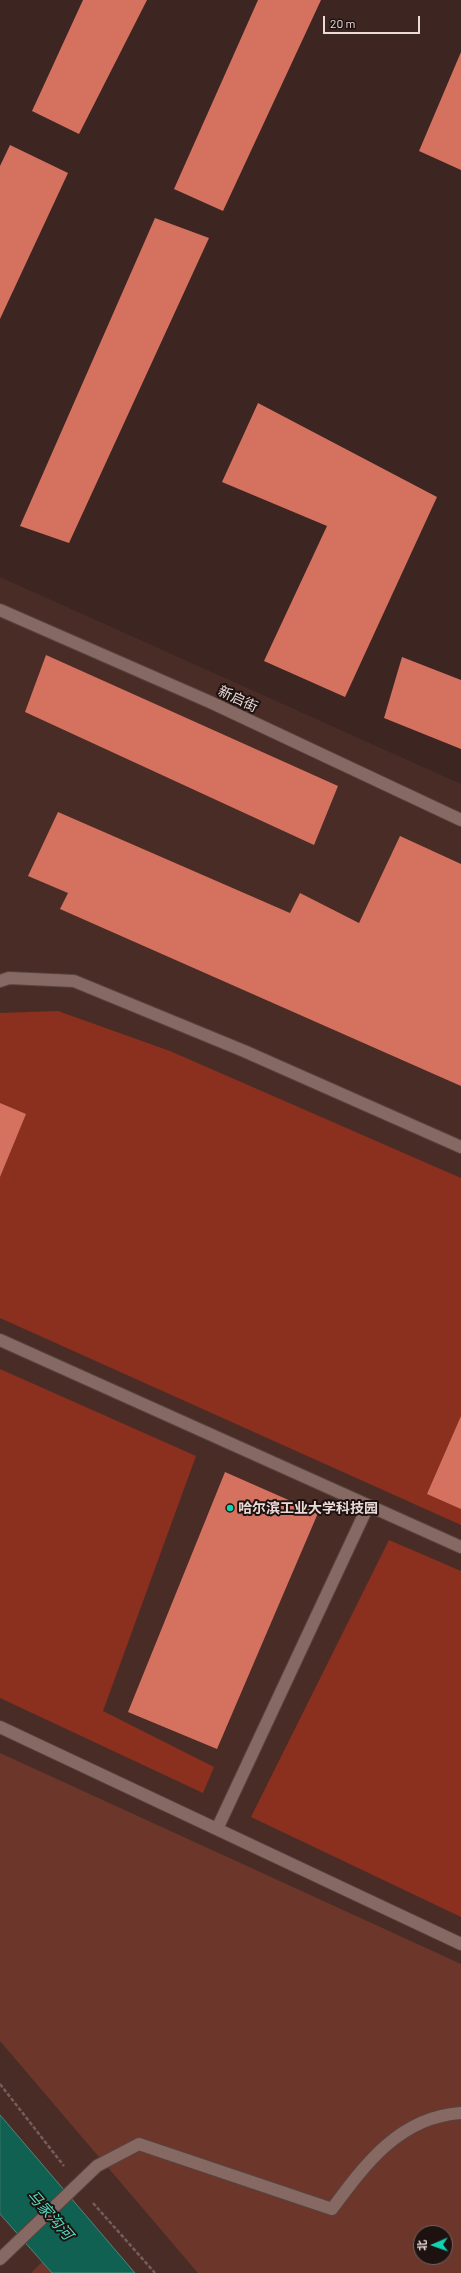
<!DOCTYPE html>
<meta charset="utf-8">
<style>
body{margin:0}
#map{position:relative;width:461px;height:2273px;overflow:hidden;background:#3d2521;font-family:Barlow,"Noto Sans SC",sans-serif}
canvas{display:block}
.north{position:absolute;left:413px;top:2225px;width:40px;height:40px;box-sizing:border-box;background:#1d1210;border:1px solid #6f6260;border-radius:50%;rotate:268deg;font-size:11px;font-weight:700;line-height:16px;text-align:center;color:#ebdad7}
.north::after{content:'';display:block;margin:auto;width:14px;height:18px;background:#0ed5b4;clip-path:polygon(50% 0,100% 100%,50% 72%,0 100%)}
.scale{position:absolute;left:323px;top:16px;width:97px;height:18px;box-sizing:border-box;border:2px solid #ebdad7;border-top:0;padding-left:5px;font-size:12px;line-height:14px;white-space:nowrap;color:#ebdad7;-webkit-text-stroke:3px #1d1210;paint-order:stroke}
</style>
<div id="map">
<canvas width="461" height="2273"></canvas>
<div class="north">北</div>
<div class="scale">20 m</div>
</div>
<script>
const context = document.querySelector('canvas').getContext('2d');
context.lineJoin = 'round';
function fillPath(path, color) {
  context.fillStyle = color;
  context.fill(path, 'evenodd');
}
function stroke(path, color, width, dash) {
  context.strokeStyle = color;
  context.lineWidth = width;
  context.lineCap = dash ? 'butt' : 'round';
  context.setLineDash(dash || []);
  context.stroke(path);
}
function label(font, color, halo, rows, align = 'center') {
  context.font = font + ' Barlow,"Noto Sans SC",sans-serif';
  context.lineWidth = 4;
  context.setLineDash([]);
  context.textBaseline = 'middle';
  context.strokeStyle = halo;
  context.fillStyle = color;
  for (const [text, x, y, turn = 0] of rows) {
    context.save();
    context.translate(x, y);
    context.rotate((+turn || 0) * Math.PI / 180);
    context.textAlign = isNaN(turn) ? turn : align;
    if (halo) context.strokeText(text, 0, 0);
    context.fillText(text, 0, 0);
    context.restore();
  }
}
const built = new Path2D(`
 M0,577L461,784V2273H0ZM421,2233H445V2257H421Z`);
const green = new Path2D(`
 M0,1753L461,1964V2273H198L0,2041ZM421,2233H445V2257H421Z
 M42,2262L52,2273H31Z`);
const forest = new Path2D(`
 M58,1011L170,1051L461,1178V1525L0,1318V1013Z
 M0,1369L196,1456L103,1711L214,1767L203,1793L0,1698Z
 M389,1540L461,1571V1917L251,1817Z`);
const water = new Path2D(`
 M0,2115L135,2273H52L0,2214Z`);
const building = new Path2D(`
 M83,0H147L79,134L32,111Z
 M258,0H321L223,211L174,189Z
 M461,52V170L419,151Z
 M10,145L68,173L0,319V166Z
 M155,218L209,238L69,543L20,526Z
 M258,403L437,497L345,697L264,661L327,526L222,482Z
 M46,655L338,786L314,845L25,712Z
 M402,657L461,680V749L384,718Z
 M58,812L290,913L300,893L359,923L400,836L461,864V1086L60,909L68,893L28,876Z
 M0,1103L26,1114L0,1177Z
 M461,1416V1509L427,1494Z
 M225,1472L318,1513L217,1749L128,1712Z`);
const path = new Path2D(`
 M0,2084L64,2166
 M93,2203L155,2273`);
const minor = new Path2D(`
 M0,610L210,702L461,820
 M0,981L9,978L74,981L244,1051L461,1147
 M0,1340L461,1547
 M0,1727L461,1944
 M217,1829L368,1506
 M0,2259L97,2166L139,2144L332,2209C366,2163 400,2117 461,2113`);
const markers = [
 [230,1508,4,"#0ed5b4"]
];
const streetNames = [
 ["新启街",238,699,25]
];
const poiNames = [
 ["哈尔滨工业大学科技园",238,1508]
];
const waterNames = [
 ["马家沟河",50,2215,49]
];
fillPath(built, '#4a2c26');
fillPath(green, '#6d362b');
fillPath(forest, '#8b2f1f');
fillPath(water, '#106152');
stroke(water, '#52857a', 1);
fillPath(building, '#d5725f');
stroke(minor, '#57433f', 14);
stroke(path, '#745e5a', 2.5, [4, 2]);
stroke(minor, '#866963', 12);
for (const [x, y, r, color] of markers) {
  const dot = new Path2D();
  dot.arc(x, y, r, 0, 2 * Math.PI);
  context.fillStyle = color;
  context.fill(dot);
  stroke(dot, '#1d1210', 1.5);
}
label('14px', '#ebdad7', '#1d1210', streetNames);
label('bold 14px', '#ebdad7', '#1d1210', poiNames, 'left');
label('italic 15px', '#54dfc1', '#1d1210', waterNames);
</script>
